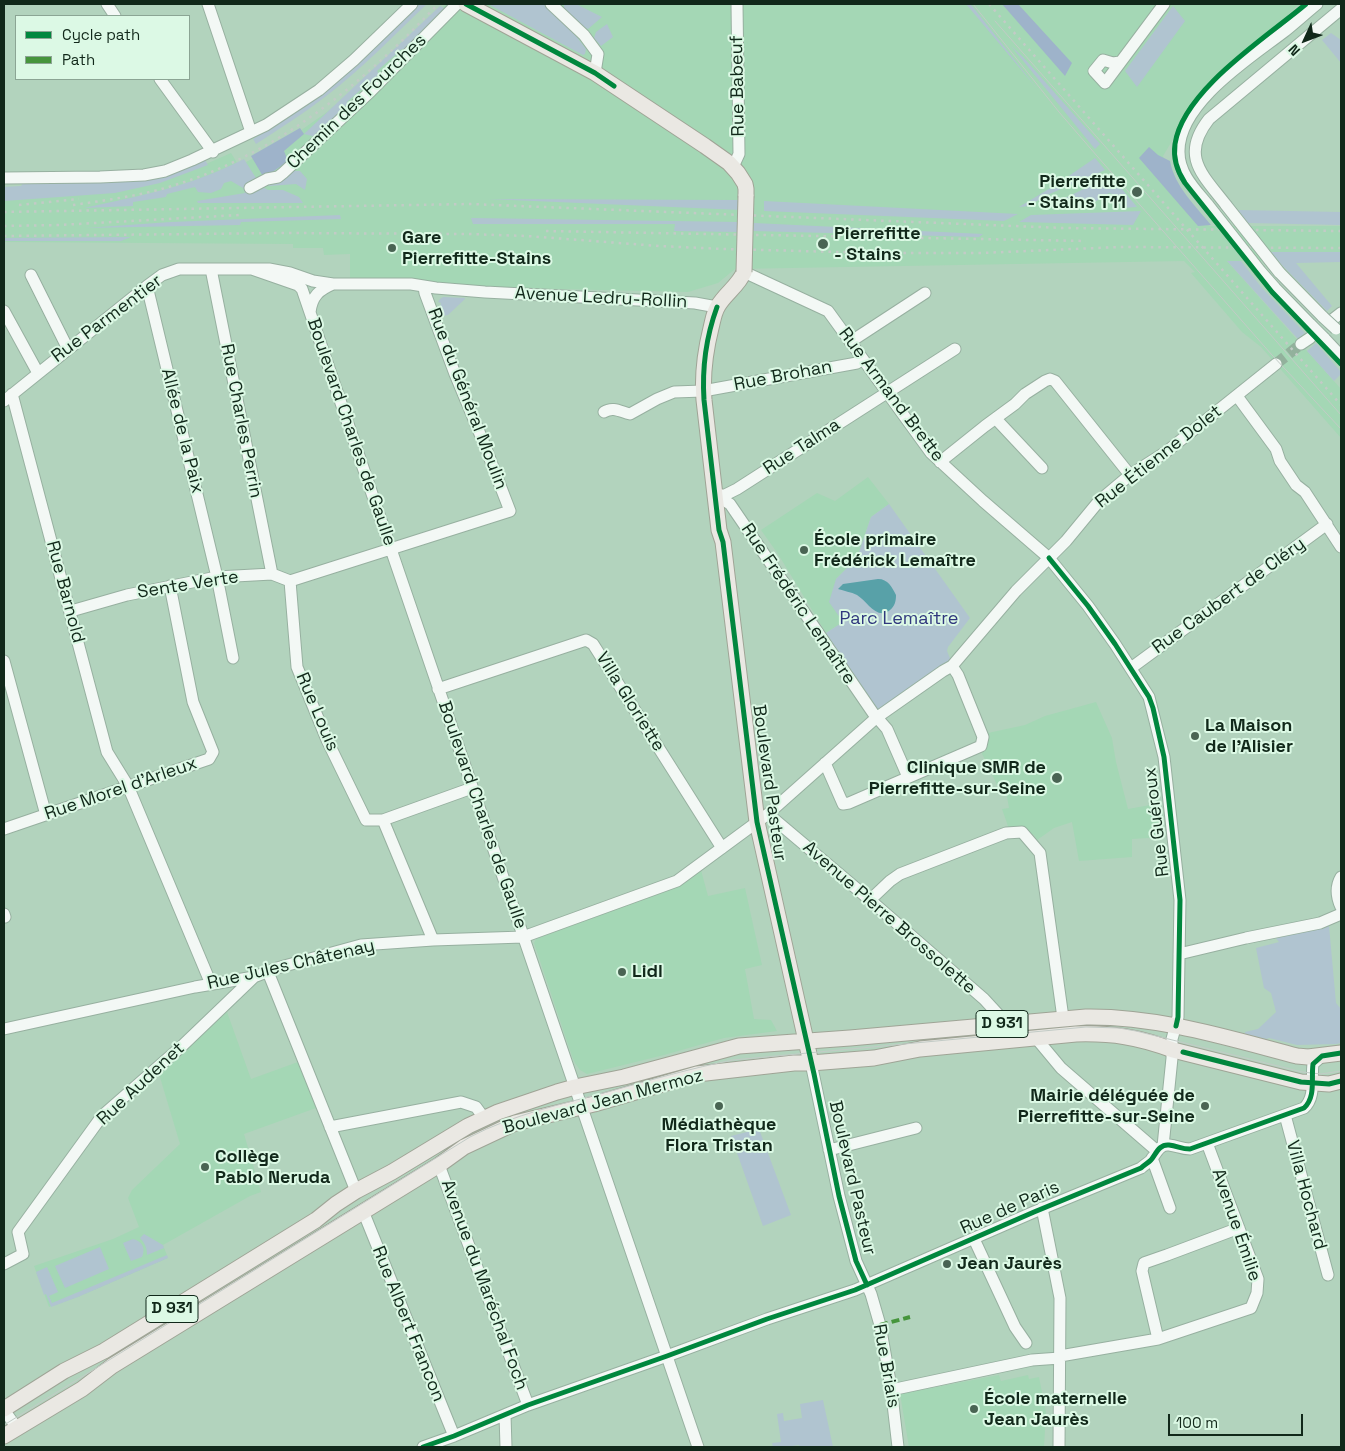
<!DOCTYPE html>
<meta charset="utf-8">
<style>
body{margin:0}
#map{position:relative;width:1345px;height:1451px;overflow:hidden;background:#b2d3bd;font-family:"Space Grotesk",sans-serif}
canvas{display:block}
.frame{position:absolute;inset:0;border:5px solid #11281a;pointer-events:none}
.legend{position:absolute;left:15px;top:15px;width:175px;height:65px;box-sizing:border-box;background:#dcf9e5;border:1px solid #8ba594;margin:0;padding:6px 9px;list-style:none;font-size:15px;color:#11281a}
.legend li{display:flex;align-items:center;gap:10px;height:25px}
.legend b{width:25px;border:1px solid #8ba594}
.north{position:absolute;left:1280px;top:15px;width:50px;height:50px;-webkit-text-stroke:4px #dcf9e5;paint-order:stroke;rotate:227deg;font-size:14px;font-weight:700;line-height:20px;text-align:center;color:#11281a}
.north::after{content:'';display:block;margin:auto;width:18px;height:22px;background:#11281a;clip-path:polygon(50% 0,100% 100%,50% 72%,0 100%)}
.scale{position:absolute;left:1168px;top:1414px;width:135px;height:22px;box-sizing:border-box;border:2px solid #11281a;border-top:0;padding-left:6px;font-size:15px;line-height:18px;white-space:nowrap;color:#11281a;-webkit-text-stroke:4px #dcf9e5;paint-order:stroke}
</style>
<div id="map">
<canvas width="1345" height="1451"></canvas>
<div class="frame"></div>
<ul class="legend">
<li><b style="height:6px;background:#00873e"></b>Cycle path</li>
<li><b style="height:6px;background:#46953c"></b>Path</li>
</ul>
<div class="north">N</div>
<div class="scale">100 m</div>
</div>
<script>
const context = document.querySelector('canvas').getContext('2d');
context.lineJoin = 'round';
function fillPath(path, color) {
  context.fillStyle = color;
  context.fill(path, 'evenodd');
}
function stroke(path, color, width, dash) {
  context.strokeStyle = color;
  context.lineWidth = width;
  context.lineCap = dash ? 'butt' : 'round';
  context.setLineDash(dash || []);
  context.stroke(path);
}
function label(font, color, halo, rows, align = 'center') {
  context.font = font + ' "Space Grotesk",sans-serif';
  context.lineWidth = 4;
  context.setLineDash([]);
  context.textBaseline = 'middle';
  context.strokeStyle = halo;
  context.fillStyle = color;
  for (const [text, x, y, turn = 0] of rows) {
    context.save();
    context.translate(x, y);
    context.rotate((+turn || 0) * Math.PI / 180);
    context.textAlign = isNaN(turn) ? turn : align;
    if (halo) context.strokeText(text, 0, 0);
    context.fillText(text, 0, 0);
    context.restore();
  }
}
const built = new Path2D(`
 M446,4H1299L1247,54L1198,98L1163,156L1170,175L1209,226H1341V261H1227L1341,389V438L1261,347L1242,332L1191,273L1195,272L1184,261L735,269L718,283L688,292L472,287L350,281V254L324,255L323,248H293V244L4,242V196L206,164L231,153L239,166L290,138L327,112L427,23Z
 M868,477L889,504L871,517L857,558L836,579L841,620L843,622L826,633L778,554L761,530L817,493L835,501Z
 M1096,702L1112,738L1116,762L1128,809L1161,803L1164,837L1132,839V857L1079,861L1072,822L1054,828L1037,840L1034,835L1019,829H1009L1002,809L1009,808L1006,791L1003,784L997,785L991,772L995,770L992,764L988,765L982,754L988,733L1025,725L1045,716Z
 M701,870L708,896L745,888L762,965L745,969L754,1019L771,1020L777,1031L724,1038L664,1055L587,1074L580,1070L575,1063L572,1056L534,943L536,939L638,901Z
 M227,1012L251,1079L298,1062L316,1108L244,1134L261,1192L250,1196L163,1245L168,1258L78,1297L49,1307L34,1266L113,1239L139,1227L128,1198L132,1190L180,1144L159,1074Z
 M999,1375L1001,1381L1028,1375L1029,1379L1039,1377L1046,1412L1044,1447H909L900,1394Z`);
const green = new Path2D(`
 M417,4H427C394,35 362,69 325,97C303,114 279,129 256,144L253,139L290,116L336,82Z
 M488,4H543L554,11L576,36L586,49L585,54L583,55Z
 M566,4H576L602,17L588,29L584,27L564,9V5Z
 M966,4H970L973,7L1039,91Z
 M440,6L450,11L408,51L402,49L377,71L381,77L369,87L366,85L347,102V109L316,137L304,134Z
 M1173,6L1185,21L1137,87L1125,71Z
 M607,24L613,37L601,46L594,38L596,32Z
 M1331,33L1341,40V63L1322,40Z
 M1011,46L1023,57L1100,144L1095,149Z
 M1095,158L1105,170L1045,196L1029,206L1019,207L1057,184Z
 M244,159L261,186L268,190H283L299,197L303,203H198L197,201L245,193L243,188L231,181L224,183L221,189L211,193L198,192L195,187L167,194L166,197L133,202V206L84,208C140,196 192,186 244,159Z
 M205,160L208,165L160,183L115,193L4,201V187L21,186L24,182L155,177Z
 M289,171H300L307,179L305,190L296,184L269,186L266,183Z
 M1111,176L1137,207L1121,208C1119,200 1118,195 1109,193L1087,207H1040L1046,204L1065,198Z
 M488,199L739,200L741,210Z
 M764,201L1018,214L1004,221L764,211Z
 M1238,210L1341,212V225L1248,223Z
 M1141,211L1133,225L1019,222L1031,215Z
 M340,215L341,219L241,222L240,225L85,228L171,222Z
 M471,218L740,222V232L674,231L675,224H473Z
 M754,223L983,234L979,237L753,231Z
 M131,237L121,241H4V238Z
 M1271,252H1341V262L1296,263L1332,306L1327,311L1282,265Z
 M1227,261H1241L1262,288L1305,333L1298,339Z
 M443,297L465,298V299L448,315L443,316L440,307L441,303L438,302L440,299Z
 M1316,343L1341,372V374L1334,381L1307,351Z
 M889,504L970,618L948,647L947,651L951,661L878,710L826,633L843,622L829,602L836,579L857,558L871,517Z
 M1329,926L1336,1003L1341,1009V1043L1336,1044L1297,1045L1269,1038L1266,1039L1245,1034V1032L1258,1029L1276,1012L1271,993L1264,988L1256,948L1279,942L1275,937Z
 M759,1129L791,1215L763,1226L731,1136Z
 M144,1234L163,1245L164,1248L147,1255C147,1248 145,1243 140,1238Z
 M133,1239C142,1241 146,1248 142,1257L131,1261L123,1243Z
 M100,1247L109,1269L65,1288L55,1266Z
 M167,1255L168,1258L78,1297L51,1307L46,1294L44,1295L36,1272L47,1267L58,1292L49,1296L52,1303Z
 M823,1400L833,1447H799V1445L785,1447H773L772,1443L781,1442L777,1414L783,1413L784,1421L802,1418L800,1404Z`);
const forest = new Path2D(`
 M1002,4H1018L1072,63L1065,76Z
 M300,128L304,134L284,151L288,161L264,178L251,156Z
 M1149,147L1158,155L1170,161C1175,187 1195,205 1211,225L1198,226L1139,158Z`);
const water = new Path2D(`
 M878,579C888,579 892,587 896,595C896,601 895,606 890,610C877,621 867,601 857,595C851,592 844,591 838,589L843,584Z`);
const minorTunnel = new Path2D(`
 M1276,364L1301,344`);
const minor = new Path2D(`
 M107,4L115,16
 M208,4L251,132
 M551,4L584,35L598,54L595,73
 M1120,62L1113,63L1103,60L1094,71L1105,83L1164,4
 M160,79L213,152
 M733,167L739,154L737,4
 M4,178L100,177L144,175L165,171L192,160L266,125L319,90L354,60L412,4
 M250,188L267,179L278,177L283,173L371,91L457,4
 M1208,205C1195,189 1179,174 1179,152C1178,103 1250,58 1285,31C1296,22 1306,13 1317,4
 M1226,205C1202,174 1180,156 1209,119L1341,9
 M211,269L272,574
 M252,269L298,285L302,289L698,1447
 M1260,271L1275,288L1311,325
 M744,272L828,311L931,453L983,501L1049,558L1088,606L1115,644L1149,697L1164,757L1180,900L1178,1017L1172,1039V1058L1163,1146
 M1279,272L1323,317
 M31,275L68,349
 M147,286L217,577L233,658
 M4,311L38,373
 M310,312C312,296 319,290 333,284
 M1332,320L1341,313
 M1324,338L1341,356
 M850,342L925,293
 M1301,344L1310,338
 M12,394L107,752L128,786L211,984
 M1237,396L1276,449L1280,461L1296,485L1305,492L1341,547
 M4,401L147,286L162,275L179,269H269L290,273L313,281L333,284H411L436,288L485,292L695,303L717,307
 M604,412C613,406 621,412 630,414L657,399L674,392L703,391L857,363L862,359
 M996,419L1042,468
 M940,462L985,426L1015,404L1025,394L1045,381L1050,379L1055,381L1130,475
 M715,495L730,504L873,713L887,729L908,777
 M715,495H725L737,489L955,349
 M290,581L297,667L327,740L366,820H383L472,788
 M71,611L127,595L217,577L272,574L290,581L510,511L485,446L455,374L425,293L424,287
 M4,661L46,815
 M1131,668L1327,524
 M438,689L586,640L593,644L722,848
 M825,763L843,804L849,803L981,746L983,737L958,675L952,666
 M768,814L870,900L984,999L1007,1024
 M383,820L433,940
 M4,829L209,759L213,752L193,702L170,586
 M1341,877C1335,887 1336,896 1341,907
 M870,900L890,881L900,874L1006,833L1022,832L1040,853L1063,1018
 M4,914L5,917
 M1179,954L1246,938L1320,923L1341,914
 M268,972L356,1191
 M4,1029L195,987L254,977L277,968L361,945L433,940L523,937L677,881L768,814L876,718L943,671L952,666L1016,591L1066,541L1099,501L1130,475L1166,452L1276,364
 M1036,1038L1061,1068L1157,1151
 M811,1063L839,1196L856,1261L871,1294L880,1325L891,1387L898,1447
 M1285,1115L1328,1275
 M330,1127L461,1102L476,1107L484,1118
 M829,1150L916,1128
 M1152,1158L1170,1208
 M439,1165L528,1405
 M1042,1208L1060,1298L1059,1447
 M363,1211L454,1436
 M974,1239L1015,1327L1026,1343
 M4,1264L23,1254L18,1232L102,1116L182,1046L254,977
 M1158,1339L1142,1271L1144,1263L1167,1255L1239,1228
 M1060,1356L1158,1339L1251,1308L1257,1293L1258,1279L1207,1143
 M891,1390L1032,1360L1060,1358
 M4,1410L17,1428
 M505,1415L506,1447
 M423,1447L454,1436L528,1405L667,1356L767,1319L855,1290L1034,1212L1141,1168C1144,1165 1148,1163 1151,1160C1156,1154 1159,1144 1169,1145C1178,1146 1181,1149 1190,1149L1304,1108C1316,1097 1311,1079 1313,1064L1322,1056`);
const major = new Path2D(`
 M466,4L595,73L705,146L729,163L738,173L745,184L746,189V196
 M744,272C739,285 725,294 718,306C714,312 713,320 711,328C705,352 702,375 704,400L719,530L723,542L757,822L811,1063
 M4,1409L64,1371L104,1351L316,1220L336,1204L356,1191L392,1172L468,1126L498,1112L557,1092L575,1087L624,1077L739,1046L850,1038L1086,1017C1158,1016 1228,1038 1297,1056L1308,1057L1341,1053
 M4,1436L82,1389L112,1366L439,1165L464,1147L515,1123L594,1104L697,1074L794,1063H811L874,1058L920,1049L1076,1034C1112,1033 1139,1037 1173,1050L1301,1082L1329,1084L1341,1081`);
const tram = new Path2D(`
 M973,4L1059,112L1097,156L1272,355L1341,429
 M995,21L1341,415
 M4,1425L470,1137C514,1114 563,1104 611,1091C651,1080 692,1068 733,1060L1086,1027L1119,1028L1136,1031L1302,1072L1321,1074L1341,1071`);
const rail = new Path2D(`
 M989,4L1341,405
 M19,205L79,199
 M73,205C101,201 130,197 158,190C270,160 360,87 438,4
 M4,212L470,204L1063,228L1341,231
 M4,226L59,225L239,215
 M546,231L1086,241
 M4,236L284,233L468,234L527,236L659,246L723,249L879,253H981L1120,247L1341,248`);
const minorBridge = new Path2D(`
 M1208,205L1260,271
 M1226,205L1279,272
 M1323,317L1336,329
 M1311,325L1324,338`);
const majorBridge = new Path2D(`
 M744,272L746,196`);
const quiet = new Path2D(`
 M880,1325L910,1317`);
const cycleway = new Path2D(`
 M466,4L595,73L614,86
 M1306,4C1267,37 1183,90 1175,144C1173,158 1177,171 1185,183L1272,292L1341,364
 M717,307C706,337 702,369 704,400L719,530L723,542L757,822L814,1074L839,1196L856,1261L867,1285
 M1049,558L1088,606L1115,644L1149,697L1153,708L1164,757L1180,900L1178,1017L1176,1026
 M1183,1052L1301,1082L1329,1084L1341,1081
 M423,1447L454,1436L528,1405L667,1356L767,1319L855,1290L1034,1212L1141,1168C1144,1165 1148,1163 1151,1160C1156,1154 1159,1144 1169,1145C1178,1146 1181,1149 1190,1149L1304,1108C1316,1097 1311,1079 1313,1064L1322,1056L1341,1053`);
const markers = [
 [1137,192,6,"#496453"],
 [823,244,6,"#496453"],
 [392,248,5,"#496453"],
 [804,550,5,"#496453"],
 [1195,736,5,"#496453"],
 [1057,778,6,"#496453"],
 [622,972,5,"#496453"],
 [719,1106,5,"#496453"],
 [1205,1106,5,"#496453"],
 [205,1167,5,"#496453"],
 [947,1264,5,"#496453"],
 [974,1409,5,"#496453"]
];
const shields = [
 [1002,1024,52],
 [172,1309,52]
];
const shieldNames = [
 ["D 931",1002,1024],
 ["D 931",172,1309]
];
const streetNames = [
 ["Rue Babeuf",738,86,-91],
 ["Chemin des Fourches",357,102,-44],
 ["Avenue Ledru-Rollin",601,298,3],
 ["Rue Parmentier",107,319,-37],
 ["Rue Brohan",783,376,-11],
 ["Rue Armand Brette",891,395,53],
 ["Rue du Général Moulin",467,399,69],
 ["Rue Charles Perrin",241,421,79],
 ["Allée de la Paix",182,431,76],
 ["Boulevard Charles de Gaulle",351,432,71],
 ["Rue Talma",802,447,-33],
 ["Rue Étienne Dolet",1159,457,-38],
 ["Sente Verte",188,585,-9],
 ["Rue Barnold",65,592,75],
 ["Rue Caubert de Cléry",1229,596,-36],
 ["Rue Frédéric Lemaître",798,604,56],
 ["Villa Gloriette",630,702,58],
 ["Rue Louis",317,712,67],
 ["Boulevard Pasteur",769,783,82],
 ["Rue Morel d'Arleux",121,789,-19],
 ["Boulevard Charles de Gaulle",482,815,71],
 ["Rue Guéroux",1157,822,-97],
 ["Avenue Pierre Brossolette",889,918,41],
 ["Rue Jules Châtenay",291,965,-13],
 ["Rue Audenet",141,1084,-43],
 ["Boulevard Jean Mermoz",603,1102,-15],
 ["Boulevard Pasteur",852,1178,77],
 ["Villa Hochard",1306,1195,75],
 ["Rue de Paris",1010,1208,-24],
 ["Avenue Émilie",1236,1225,71],
 ["Avenue du Maréchal Foch",484,1285,70],
 ["Rue Albert Francon",408,1324,68],
 ["Rue Briais",886,1366,80]
];
const poiNames = [
 ["Pierrefitte",1126,182,"right"],
 ["- Stains T11",1126,203,"right"],
 ["Pierrefitte",834,234],
 ["- Stains",834,255],
 ["Gare",402,238],
 ["Pierrefitte-Stains",402,259],
 ["École primaire",814,540],
 ["Frédérick Lemaître",814,561],
 ["La Maison",1205,726],
 ["de l'Alisier",1205,747],
 ["Clinique SMR de",1046,768,"right"],
 ["Pierrefitte-sur-Seine",1046,789,"right"],
 ["Lidl",632,972],
 ["Mairie déléguée de",1195,1096,"right"],
 ["Pierrefitte-sur-Seine",1195,1117,"right"],
 ["Médiathèque",719,1125,"center"],
 ["Flora Tristan",719,1146,"center"],
 ["Collège",215,1157],
 ["Pablo Neruda",215,1178],
 ["Jean Jaurès",957,1264],
 ["École maternelle",984,1399],
 ["Jean Jaurès",984,1420]
];
const parkNames = [
 ["Parc Lemaître",899,619]
];
fillPath(built, '#a4d7b5');
fillPath(green, '#b0c4d0');
fillPath(forest, '#9eb3ca');
fillPath(water, '#58a1a8');
stroke(minorTunnel, '#92b19c', 11, [11, 5.5]);
stroke(minor, '#97b0a0', 13);
stroke(major, '#9fa496', 17);
stroke(minor, '#f3f8f5', 11);
stroke(major, '#eae8e3', 15);
stroke(tram, '#c2cbc6', 1);
stroke(rail, '#c2cbc6', 2.5, [2.5, 5]);
stroke(minorBridge, '#97b0a0', 13, []);
stroke(majorBridge, '#9fa496', 17, []);
stroke(minorBridge, '#f3f8f5', 11);
stroke(majorBridge, '#eae8e3', 15);
stroke(quiet, '#46953c', 4, [8, 4]);
stroke(cycleway, '#00873e', 5);
for (const [x, y, r, color] of markers) {
  const dot = new Path2D();
  dot.arc(x, y, r, 0, 2 * Math.PI);
  context.fillStyle = color;
  context.fill(dot);
  stroke(dot, '#dcf9e5', 2);
}
for (const [x, y, w] of shields) {
  const box = new Path2D();
  box.roundRect(x - w / 2, y - 13.5, w, 27, 4);
  context.fillStyle = '#dcf9e5';
  context.fill(box);
  stroke(box, '#11281a', 1);
}
label('bold 16px', '#11281a', null, shieldNames);
label('18px', '#11281a', '#dcf9e5', streetNames);
label('bold 18px', '#11281a', '#dcf9e5', poiNames, 'left');
label('18px', '#30377d', '#dcf9e5', parkNames);
</script>
